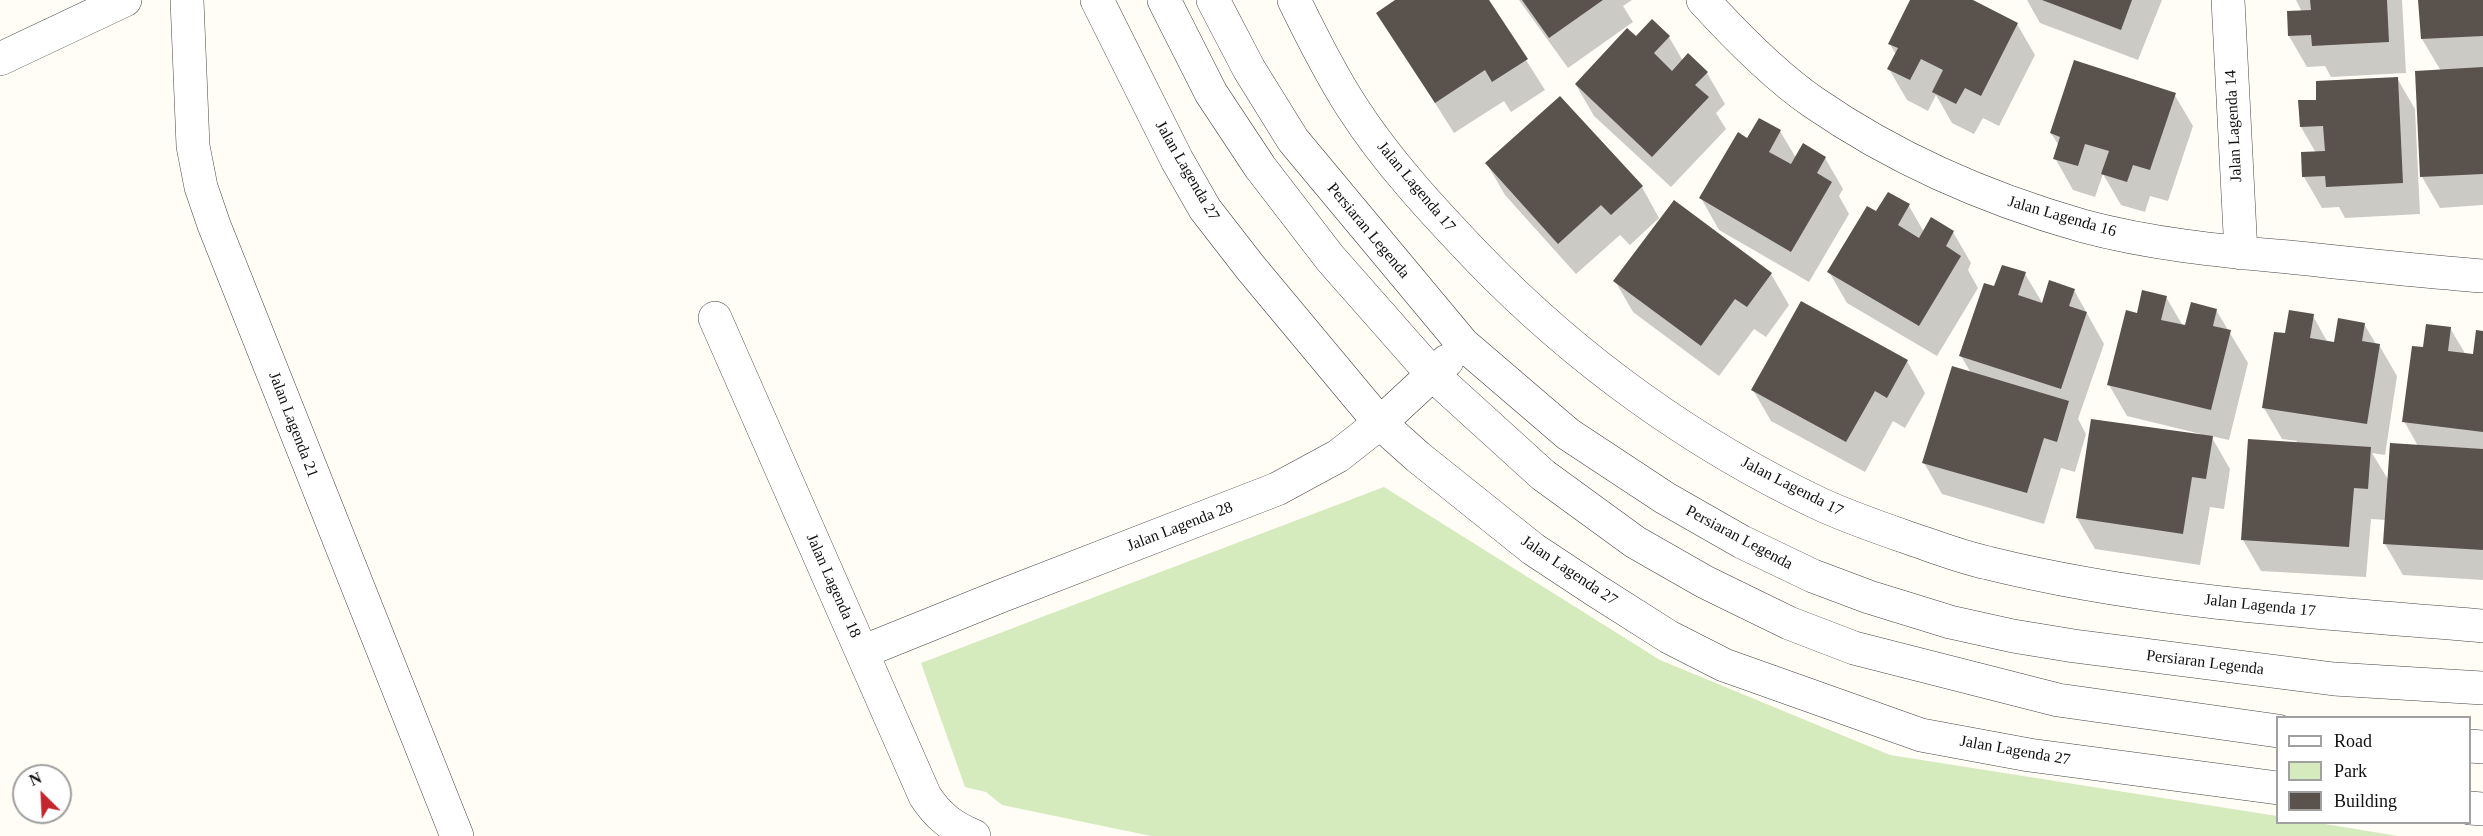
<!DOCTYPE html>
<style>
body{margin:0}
#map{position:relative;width:2483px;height:836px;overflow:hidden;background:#fffdf5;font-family:"Times New Roman",serif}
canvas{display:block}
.legend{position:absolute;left:2276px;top:716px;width:195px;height:108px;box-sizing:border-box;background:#fff;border:2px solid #a0a0a0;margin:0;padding:8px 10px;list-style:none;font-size:18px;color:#111}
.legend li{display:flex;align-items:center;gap:12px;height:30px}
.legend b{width:30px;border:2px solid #a0a0a0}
.north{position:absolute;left:12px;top:764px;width:60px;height:60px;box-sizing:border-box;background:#fff;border:2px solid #a0a0a0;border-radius:50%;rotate:336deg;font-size:16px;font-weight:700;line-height:24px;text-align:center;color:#111}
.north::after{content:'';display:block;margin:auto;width:21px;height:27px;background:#c4262e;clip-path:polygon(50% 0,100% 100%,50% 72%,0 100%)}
</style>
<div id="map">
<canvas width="2483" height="836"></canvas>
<ul class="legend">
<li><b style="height:8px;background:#fff"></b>Road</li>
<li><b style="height:16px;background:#d5ebbd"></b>Park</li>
<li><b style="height:16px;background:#5a524d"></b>Building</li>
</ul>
<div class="north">N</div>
</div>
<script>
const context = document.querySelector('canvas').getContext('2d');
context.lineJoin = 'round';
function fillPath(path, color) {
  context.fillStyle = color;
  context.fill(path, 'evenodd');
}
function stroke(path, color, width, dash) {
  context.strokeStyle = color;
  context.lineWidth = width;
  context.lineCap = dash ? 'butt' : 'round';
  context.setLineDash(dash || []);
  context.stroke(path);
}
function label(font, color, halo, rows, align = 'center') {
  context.font = font + ' "Times New Roman",serif';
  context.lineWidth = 6;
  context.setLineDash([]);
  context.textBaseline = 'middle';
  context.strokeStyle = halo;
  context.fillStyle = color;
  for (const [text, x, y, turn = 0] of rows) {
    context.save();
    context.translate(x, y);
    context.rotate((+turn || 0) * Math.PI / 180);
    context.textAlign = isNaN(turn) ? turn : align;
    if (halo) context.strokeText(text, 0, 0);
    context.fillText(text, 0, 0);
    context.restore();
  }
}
const green = new Path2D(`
 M1384,487L1660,660L1890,755L2277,816L2278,822L2319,823L2398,836H1151L1002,805L986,792L965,787L921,663Z`);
const shadow = new Path2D(`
 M1398,0H1488L1545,90L1511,112L1504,101L1454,133L1378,13Z
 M1519,0H1632L1623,6L1633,22L1568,68Z
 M1912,0H1969L2017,24L2035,55L1999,126L1983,118L1974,134L1952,123L1936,95L1928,111L1907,100L1889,69L1896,55L1890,44Z
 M2027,0H2162L2138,60L2040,23Z
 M2296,0H2402L2406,73L2331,77L2325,66L2307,67L2289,36L2288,12H2302Z
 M2420,0H2483V205L2440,208L2422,177L2441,71L2422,39Z
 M1669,37L1683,61L1707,73L1725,104L1716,113L1726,129L1671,187L1594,116L1576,85L1636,38Z
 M2397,78L2415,109L2420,214L2345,218L2339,207L2322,208L2304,177L2316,153L2301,127L2318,101Z
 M2174,94L2193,126L2168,201L2150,196L2145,212L2121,205L2103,174L2095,197L2073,190L2055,158L2059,146L2051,133Z
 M1780,131L1796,158H1825L1843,189L1839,196L1849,214L1809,282L1719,230L1701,198L1748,140Z
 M1487,164L1642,187L1659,218L1630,245L1620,235L1576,274L1505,195Z
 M1889,194L1909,206L1924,232H1953L1971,263L1968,270L1978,288L1937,356L1847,303L1829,272L1877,213Z
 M1771,274L1789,305L1766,337L1754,329L1719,376L1633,312L1615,281Z
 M2025,274L2043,304L2074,290L2104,344L2078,419L2086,434L2075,472L2061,468L2044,524L1942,494L1924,463L1971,373L1961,356L1995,288Z
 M2166,297L2183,326L2216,310L2248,363L2229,440L2211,436L2230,469L2224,509L2210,507L2200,565L2095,549L2077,518L2200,436L2201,434L2127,416L2109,385L2138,315Z
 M1802,303L1907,361L1925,393L1905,428L1893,421L1865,472L1771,421L1753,390Z
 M2313,316L2328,343L2336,344L2364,324L2376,344L2379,345L2397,376L2385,455L2372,453L2389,481L2418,446L2404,421L2424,349L2450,328L2466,355L2474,356L2483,333V580L2403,575L2385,544L2386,520L2371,519L2366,577L2261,571L2243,540L2297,441L2282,439L2264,408L2286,335Z`);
const building = new Path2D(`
 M1395,0H1489L1528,59L1492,82L1485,70L1435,103L1376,13Z
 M1522,0H1603L1549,38Z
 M1910,0H1973L2018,23L1981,96L1965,88L1956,104L1932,92L1943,70L1921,59L1910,80L1887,69L1898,48L1888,44Z
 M2042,0H2132L2121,30Z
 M2310,0H2387L2389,42L2312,46L2311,35L2288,36L2287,11L2311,10Z
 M2418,0H2483V36L2421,39Z
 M1652,19L1670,36L1654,53L1672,71L1688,53L1708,72L1695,85L1709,97L1652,157L1575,84L1627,28L1636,36Z
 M2074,60L2176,93L2150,170L2133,165L2127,182L2101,174L2109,151L2085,144L2078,166L2053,159L2060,137L2050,133Z
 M2483,67V174L2420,177L2415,71Z
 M2398,77L2403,183L2326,187L2325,176L2302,177L2301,152L2325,151L2323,126L2300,127L2298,100H2316V81Z
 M1560,96L1643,186L1611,215L1601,205L1558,244L1485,163Z
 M1759,118L1781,130L1769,152L1791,164L1803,143L1826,157L1817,173L1832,182L1791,252L1699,198L1738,132L1747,138Z
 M1888,192L1910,204L1898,225L1919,238L1931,217L1954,231L1946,246L1961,256L1919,326L1827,272L1867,206L1876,211Z
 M1674,200L1772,273L1747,307L1735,299L1701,346L1613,281Z
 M2002,265L2026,272L2018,295L2042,303L2049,280L2075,289L2069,306L2087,312L2061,389L1959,356L1984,283L1994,286Z
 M2142,290L2167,296L2161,320L2185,325L2191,302L2217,309L2213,326L2231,330L2211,410L2107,385L2126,310L2137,313Z
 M1801,301L1908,360L1887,398L1875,391L1846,442L1751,390Z
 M2289,310L2314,314L2310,338L2334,342L2338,318L2365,323L2362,341L2380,344L2367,424L2262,408L2274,332L2285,333Z
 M2426,324L2451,327L2448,351L2473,354L2476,330L2483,331V432L2402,422L2412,346L2423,347Z
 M1952,366L2069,401L2057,442L2044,438L2027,493L1922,463Z
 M2091,419L2213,436L2206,479L2192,477L2183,534L2076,518Z
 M2248,439L2371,447L2368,489L2354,488L2349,547L2241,540Z
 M2390,443L2483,449V550L2383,544Z`);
const minor = new Path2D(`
 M187,0L193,146L201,187L214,225L457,836
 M1097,0L1177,160L1205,209L1250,267L1380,423L1418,457L1533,549L1595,590L1669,637L1724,665L1921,735L2029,755L2278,788
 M1164,0L1211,93L1260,167L1330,258L1434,376L1543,475L1635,542L1705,582L1789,623L1854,648L2058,700L2278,731
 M1213,0L1249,69L1293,140L1463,344L1568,434L1665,498L1742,542L1813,576L1869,597L1950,622L2013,636L2074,646L2334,679L2483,688
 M1294,0C1312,37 1330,73 1352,107C1388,163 1434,212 1480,260C1577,360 1693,444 1820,504C1848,517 1877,527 1906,537C1933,546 1960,557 1988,563C2149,603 2318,612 2483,626
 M1703,0C1735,35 1774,75 1813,102C1894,158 1988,199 2083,226C2150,244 2220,251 2289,257C2354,264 2418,271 2483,276
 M2228,0L2241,253
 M0,59L125,0
 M715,318L925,796C938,816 952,827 974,836
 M862,652L1001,596L1277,489L1338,456L1380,423L1447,361
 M2470,746L2483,747
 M2470,808L2483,809`);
const streetNames = [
 ["Jalan Lagenda 14",2234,126,-93],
 ["Jalan Lagenda 27",1187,171,60],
 ["Jalan Lagenda 17",1416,187,50],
 ["Jalan Lagenda 16",2062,217,16],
 ["Persiaran Legenda",1368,231,50],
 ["Jalan Lagenda 21",293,425,69],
 ["Jalan Lagenda 17",1792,487,27],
 ["Jalan Lagenda 28",1180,527,-21],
 ["Persiaran Legenda",1739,538,28],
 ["Jalan Lagenda 27",1569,571,34],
 ["Jalan Lagenda 18",833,586,66],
 ["Jalan Lagenda 17",2260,606,6],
 ["Persiaran Legenda",2205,663,7],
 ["Jalan Lagenda 27",2015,751,10]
];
fillPath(green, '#d5ebbd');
fillPath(shadow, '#0003');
fillPath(building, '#5a524d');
stroke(minor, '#444', 34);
stroke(minor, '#fff', 33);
label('16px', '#111', '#fff', streetNames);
</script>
